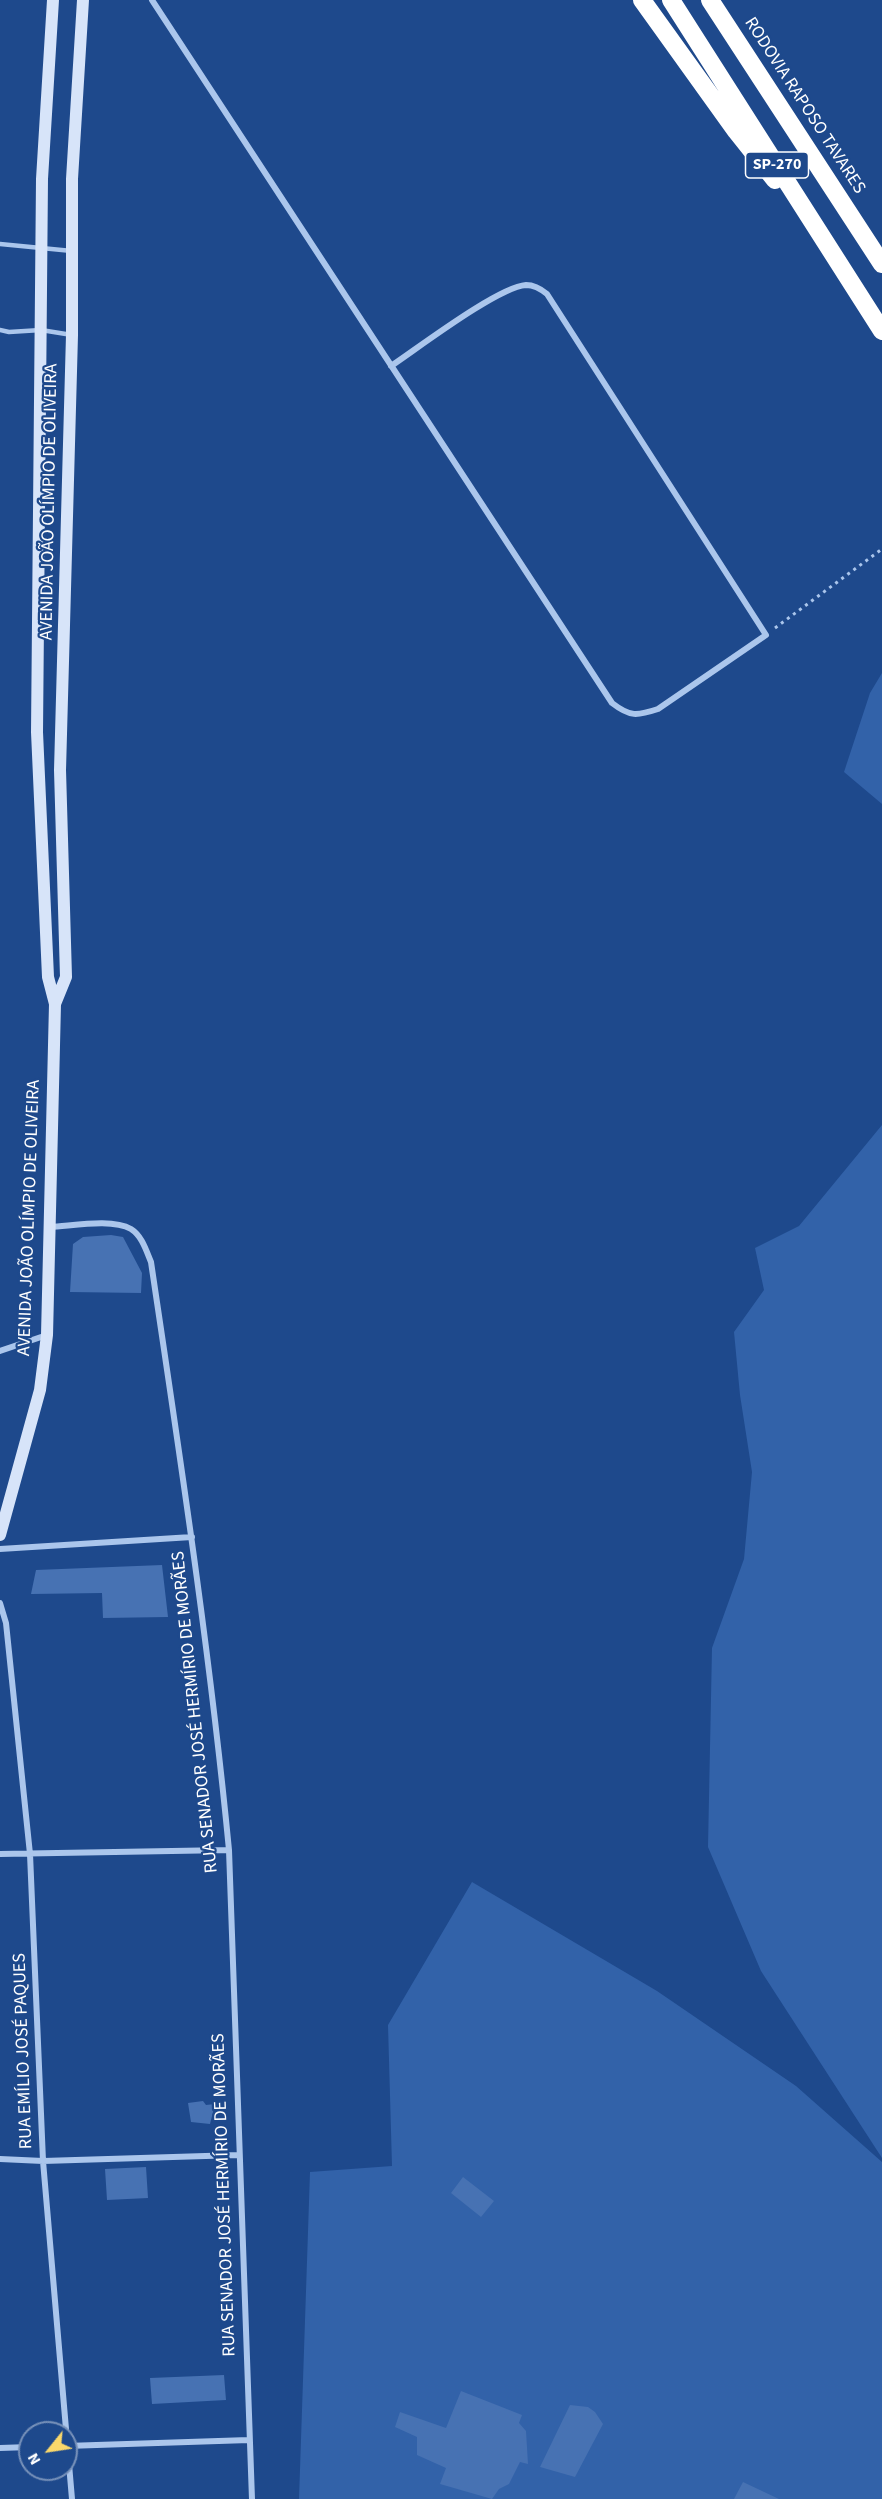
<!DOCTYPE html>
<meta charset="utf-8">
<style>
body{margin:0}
#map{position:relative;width:882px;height:2499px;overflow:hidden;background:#1e498c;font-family:"Source Sans 3",sans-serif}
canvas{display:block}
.north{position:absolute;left:18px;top:2421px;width:60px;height:60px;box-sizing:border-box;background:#1e498c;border:2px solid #7892ba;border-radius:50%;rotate:240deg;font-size:16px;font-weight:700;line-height:24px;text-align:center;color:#fff}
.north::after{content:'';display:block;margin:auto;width:21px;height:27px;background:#fad86b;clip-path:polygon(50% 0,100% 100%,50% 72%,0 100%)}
</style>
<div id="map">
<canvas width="882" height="2499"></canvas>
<div class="north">N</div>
</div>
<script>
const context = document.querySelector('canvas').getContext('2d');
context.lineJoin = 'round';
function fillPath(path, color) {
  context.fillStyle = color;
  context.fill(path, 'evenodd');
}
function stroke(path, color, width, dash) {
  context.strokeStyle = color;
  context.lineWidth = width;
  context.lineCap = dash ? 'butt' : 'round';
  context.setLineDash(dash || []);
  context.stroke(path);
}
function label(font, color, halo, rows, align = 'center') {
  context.font = font + ' "Source Sans 3",sans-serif';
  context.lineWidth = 4.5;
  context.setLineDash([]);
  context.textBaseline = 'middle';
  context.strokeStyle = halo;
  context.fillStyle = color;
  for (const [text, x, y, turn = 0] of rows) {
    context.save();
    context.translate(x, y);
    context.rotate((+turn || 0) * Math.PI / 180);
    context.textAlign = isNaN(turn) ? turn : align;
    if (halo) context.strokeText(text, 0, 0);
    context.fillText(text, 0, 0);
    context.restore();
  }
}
const green = new Path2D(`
 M882,673V804L844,772L870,693Z
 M882,1125V2158L761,1971L708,1847L712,1648L744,1559L752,1472L740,1395L734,1332L764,1290L755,1248L799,1226Z
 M472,1882L657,1991L796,2086L882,2162V2499H299L310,2172L392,2166L388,2025Z`);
const building = new Path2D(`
 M111,1235L123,1237L142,1273L141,1293L70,1292L73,1244L83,1237Z
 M162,1565L168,1617L103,1618L102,1593L31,1594L36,1570Z
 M203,2101L206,2105L215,2104L210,2124L191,2122L188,2103Z
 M146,2167L148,2198L107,2200L105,2169Z
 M463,2177L494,2201L481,2217L451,2193Z
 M224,2375L226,2400L152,2404L150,2378Z
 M461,2391L522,2415L519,2423L526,2431L528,2464L520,2462L509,2484L499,2489L492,2499L440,2484L446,2468L417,2455V2437L395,2427L400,2412L446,2428Z
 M570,2405L588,2407L595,2412L603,2424L575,2477L540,2467Z
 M743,2482L779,2499H734Z`);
const path = new Path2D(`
 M775,628L882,549`);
const service = new Path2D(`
 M0,244L72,251
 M0,330L9,332L41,330L72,335`);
const minor = new Path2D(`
 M152,0L612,703C630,717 637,716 658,709L766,635L547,294C541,289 534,285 526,285C498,287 418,348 391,366
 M50,1227C72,1226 112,1218 131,1229C142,1236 146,1250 151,1262C180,1457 210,1653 229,1850L252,2499
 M0,1351L47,1335
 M0,1549L192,1537
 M0,1603L6,1623L30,1854L43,2161L72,2499
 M0,1854L229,1850
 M0,2159L43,2161L238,2155
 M66,2446L249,2440
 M0,2448L30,2447`);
const secondary = new Path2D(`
 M55,1004L66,977L60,770L72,335V179L83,0
 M0,1535L40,1390L47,1335L55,1004L48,977L37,732L42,179L53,0`);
const motorway = new Path2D(`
 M642,0L736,131L775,180
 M671,0L882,331
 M710,0L882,264`);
const shields = [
 [777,165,63]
];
const shieldNames = [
 ["SP-270",777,165]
];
const streetNames = [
 ["RODOVIA RAPOSO TAVARES",804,106,57],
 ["AVENIDA JOÃO OLÍMPIO DE OLIVEIRA",50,502,-89],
 ["AVENIDA JOÃO OLÍMPIO DE OLIVEIRA",30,1218,-88],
 ["RUA SENADOR JOSÉ HERMÍRIO DE MORÃES",196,1712,-96],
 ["RUA EMÍLIO JOSÉ PAQUES",24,2051,-92],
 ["RUA SENADOR JOSÉ HERMÍRIO DE MORÃES",225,2195,-92]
];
fillPath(green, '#3262a9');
fillPath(building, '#4772b3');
stroke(path, '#abc6ec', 3, [3, 4.5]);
stroke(service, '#abc6ec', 4.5);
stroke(minor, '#abc6ec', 6);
stroke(secondary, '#d7e4f9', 12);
stroke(motorway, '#fff', 18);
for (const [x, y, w] of shields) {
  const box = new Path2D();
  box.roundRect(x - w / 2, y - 13, w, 26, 4.5);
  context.fillStyle = '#1e498c';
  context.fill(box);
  stroke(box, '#fff', 1.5);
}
label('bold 16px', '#fff', null, shieldNames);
label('18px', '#fff', '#1e498c', streetNames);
</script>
